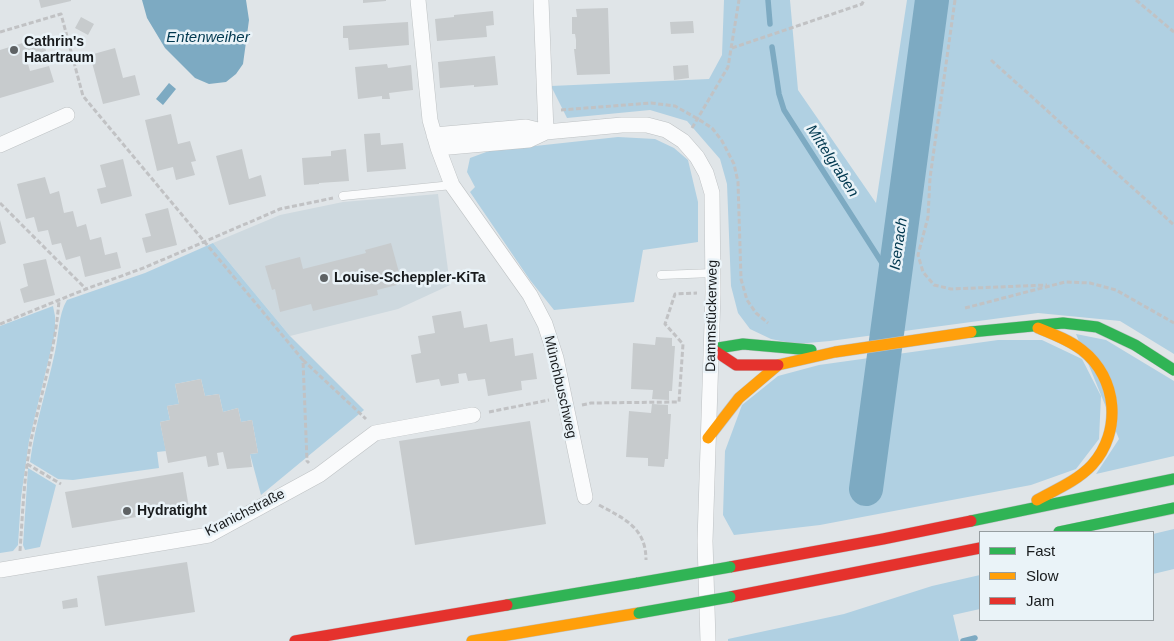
<!DOCTYPE html>
<meta charset="utf-8">
<style>
body{margin:0}
#map{position:relative;width:1174px;height:641px;overflow:hidden;background:#e0e5e8;font-family:Arial,sans-serif}
canvas{display:block}
.legend{position:absolute;left:979px;top:531px;width:175px;height:90px;box-sizing:border-box;background:#eaf3f8;border:1px solid #969da0;margin:0;padding:6px 9px;list-style:none;font-size:15px;color:#181b1d}
.legend li{display:flex;align-items:center;gap:10px;height:25px}
.legend b{width:25px;border:1px solid #969da0}
</style>
<div id="map">
<canvas width="1174" height="641"></canvas>
<ul class="legend">
<li><b style="height:6px;background:#30b455"></b>Fast</li>
<li><b style="height:6px;background:#ff9f0a"></b>Slow</li>
<li><b style="height:6px;background:#e5322d"></b>Jam</li>
</ul>
</div>
<script>
const context = document.querySelector('canvas').getContext('2d');
context.lineJoin = 'round';
function fillPath(path, color) {
  context.fillStyle = color;
  context.fill(path, 'evenodd');
}
function stroke(path, color, width, dash) {
  context.strokeStyle = color;
  context.lineWidth = width;
  context.lineCap = dash ? 'butt' : 'round';
  context.setLineDash(dash || []);
  context.stroke(path);
}
function label(font, color, halo, rows, align = 'center') {
  context.font = font + ' Arial,sans-serif';
  context.lineWidth = 5;
  context.setLineDash([]);
  context.textBaseline = 'middle';
  context.strokeStyle = halo;
  context.fillStyle = color;
  for (const [text, x, y, turn = 0] of rows) {
    context.save();
    context.translate(x, y);
    context.rotate((+turn || 0) * Math.PI / 180);
    context.textAlign = isNaN(turn) ? turn : align;
    if (halo) context.strokeText(text, 0, 0);
    context.fillText(text, 0, 0);
    context.restore();
  }
}
const built = new Path2D(`
 M438,194L450,285L398,309L290,336L213,243L280,215L343,202Z`);
const green = new Path2D(`
 M724,0H790L798,90L876,203L907,0H1174V354L1120,321L1038,313L830,341L796,344L771,339L750,329L738,313L731,286L727,184L720,159L687,121L650,110L567,118L551,86L709,79L722,55Z
 M618,137L655,139L674,148L688,160L698,202V242L643,250L634,302L554,310L530,280L470,192L475,187L467,172L470,158L489,151Z
 M213,243L290,336L364,410L261,495L250,454L258,453L252,420L241,422L238,408L223,412L219,394L205,396L201,379L175,384L179,404L167,406L170,420L160,422L166,451L157,452L159,468L73,480L58,479L30,462C35,424 47,389 55,352C59,335 58,315 67,300L145,273Z
 M53,306L55,316V333L29,441L21,498L18,545L13,551L0,553V326Z
 M1076,334L1106,340L1174,381V456L1096,474L1119,439Z
 M998,340H1042L1082,359L1101,396L1099,439L1076,469L1031,485L820,525L734,535L723,515L725,451L742,405L778,376L819,365Z
 M28,468L56,485L40,547L25,550L23,545Z
 M1174,529V569L1153,574V534Z
 M980,575V609L953,615L959,641H728V639L844,614L932,586Z`);
const water = new Path2D(`
 M142,0H246L249,20L243,64L236,74L226,82L209,84L195,78L165,48L147,18Z
 M169,83L176,89L163,105L156,99Z`);
const stream = new Path2D(`
 M768,0L770,24
 M772,47L779,94L784,110L893,280
 M963,641L975,638`);
const river = new Path2D(`
 M866,489L932,0`);
const building = new Path2D(`
 M39,0H71V1L41,8Z
 M363,0H386V1L363,3Z
 M608,8L610,74L577,75L574,49H576V40L575,34H572V17H577L576,9Z
 M493,11L494,25L486,26L487,37L437,41L435,19L454,17V15Z
 M81,17L94,24L88,35L75,28Z
 M693,21L694,33L671,34L670,22Z
 M408,22L409,45L349,50L348,38H343V26Z
 M42,37L46,51L26,57L30,71L49,66L54,82L0,98V50Z
 M115,48L123,78L135,75L140,95L103,104L90,55Z
 M495,56L498,85L474,87V85L440,88L438,62Z
 M387,64L388,68L411,65L413,90L389,93L390,99H382V96L358,99L355,67Z
 M688,65L689,78L674,80L673,66Z
 M171,114L178,144L190,141L196,161L191,162L195,175L176,180L173,167L157,171L145,120Z
 M380,133L381,145L403,143L406,169L367,172L364,134Z
 M242,149L249,179L261,175L266,196L229,205L216,156Z
 M346,149L349,181L319,183V184L304,185L302,158L331,156V151Z
 M123,159L132,196L101,204L97,189L106,187L100,165Z
 M45,177L50,194L59,191L64,213L73,211L77,227L86,224L90,240L101,237L105,255L117,252L121,268L85,277L80,256L66,260L61,243L52,245L48,230L38,232L34,217L26,219L17,184Z
 M168,208L177,245L146,253L142,238L151,236L145,214Z
 M0,220L6,243L0,245Z
 M391,243L400,276L395,278L397,285L377,290L378,295L313,311L311,304L280,312L275,289L272,290L265,266L300,257L303,269L366,253L365,250Z
 M46,259L55,295L24,303L20,289L28,286L23,264Z
 M461,311L464,328L487,324L490,342L513,338L515,356L533,353L537,379L521,381L522,390L488,396L485,379L468,381L466,373L458,374L459,383L441,386L439,379L416,383L411,355L421,353L418,336L435,333L432,316Z
 M656,337L672,338V346H675L672,391H669V400L652,399L653,390L631,389L633,343L655,345Z
 M201,379L205,396L219,394L223,412L238,408L241,422L252,420L258,453L250,454L252,467L227,469L223,452L217,453L219,465L208,467L206,456L168,463L160,422L170,420L167,406L179,404L175,384Z
 M652,404L668,405V414H671L668,459H665L664,467L648,466V458L626,457L629,411L651,413Z
 M530,421L546,524L415,545L399,441Z
 M183,472L189,508L72,528L65,492Z
 M187,562L195,612L105,626L97,576Z
 M77,598L78,607L63,609L62,601Z`);
const path = new Path2D(`
 M955,0L930,178L928,217L918,255L923,272L934,285L951,289L1047,285
 M1136,0L1174,32
 M0,32L61,14L83,96L303,360L307,461L309,463
 M732,48L862,4L864,0
 M991,60L1174,225
 M561,110L651,103L675,106L698,119L712,128L722,141L734,164L738,182L741,279L747,300L756,313L768,323
 M692,128L728,67L739,0
 M0,203L86,289
 M965,308L1065,282L1090,283L1116,290L1174,323
 M0,324L86,289L146,267L280,209L333,198
 M303,360L366,419
 M582,405L591,403L679,402L683,344L665,324L675,294L697,293
 M489,412L549,400
 M27,464L61,484
 M599,505C625,519 646,528 646,560
 M20,551C23,510 24,467 34,427C44,384 56,344 59,300`);
const lane = new Path2D(`
 M343,196L452,185
 M661,275L713,273`);
const street = new Path2D(`
 M418,0L430,120L438,148L452,185L530,295L545,324L556,358L585,497
 M541,0L546,132
 M434,135L526,127L546,132L622,125H647L666,130L683,141L697,157L706,173L712,193L713,293L705,541L708,641
 M0,145L67,115
 M438,148L529,140L546,132
 M0,570L209,535L319,475L375,433L473,415`);
const fast = new Path2D(`
 M971,332L1063,323L1097,327L1135,345L1174,370
 M712,349L743,344L811,350
 M971,521L1174,479
 M1059,532L1174,508
 M507,605L638,583`);
const slow = new Path2D(`
 M708,438L739,398L778,365L835,352L971,332
 M1037,500C1055,490 1077,481 1092,465C1122,432 1118,378 1082,350C1069,340 1053,334 1038,328
 M472,641L639,613`);
const jam = new Path2D(`
 M712,349L736,365H778
 M730,567L883,539L971,521
 M730,597L980,548
 M295,641L507,605`);
const fastBridge = new Path2D(`
 M638,583L730,567
 M639,613L730,597`);
const markers = [
 [14,50,5,"#5e6264"],
 [324,278,5,"#5e6264"],
 [127,511,5,"#5e6264"]
];
const poiNames = [
 ["Cathrin's",24,42],
 ["Haartraum",24,58],
 ["Louise-Scheppler-KiTa",334,278],
 ["Hydratight",137,511]
];
const streetNames = [
 ["Dammstückerweg",712,316,-89],
 ["Münchbuschweg",560,387,77],
 ["Kranichstraße",245,513,-27]
];
const waterNames = [
 ["Entenweiher",208,38],
 ["Mittelgraben",832,161,57],
 ["Isenach",899,244,-82]
];
fillPath(built, '#ced9df');
fillPath(green, '#b0d0e2');
fillPath(water, '#7daac2');
stroke(stream, '#7daac2', 5.5);
stroke(river, '#7daac2', 34);
fillPath(building, '#c7cbcd');
stroke(lane, '#bec2c4', 9);
stroke(street, '#bec2c4', 16);
stroke(fast, '#bec2c4', 12);
stroke(slow, '#bec2c4', 12);
stroke(jam, '#bec2c4', 12);
stroke(path, '#c1c2c4', 3, [5, 2.5]);
stroke(lane, '#fafbfc', 8);
stroke(street, '#fafbfc', 15);
stroke(fast, '#30b455', 11);
stroke(slow, '#ff9f0a', 11);
stroke(jam, '#e5322d', 11);
stroke(fastBridge, '#bec2c4', 12, []);
stroke(fastBridge, '#30b455', 11);
for (const [x, y, r, color] of markers) {
  const dot = new Path2D();
  dot.arc(x, y, r, 0, 2 * Math.PI);
  context.fillStyle = color;
  context.fill(dot);
  stroke(dot, '#eaf3f8', 2);
}
label('bold 14px', '#181b1d', '#eaf3f8', poiNames, 'left');
label('14px', '#181b1d', '#eaf3f8', streetNames);
label('italic 15px', '#01384f', '#eaf3f8', waterNames);
</script>
